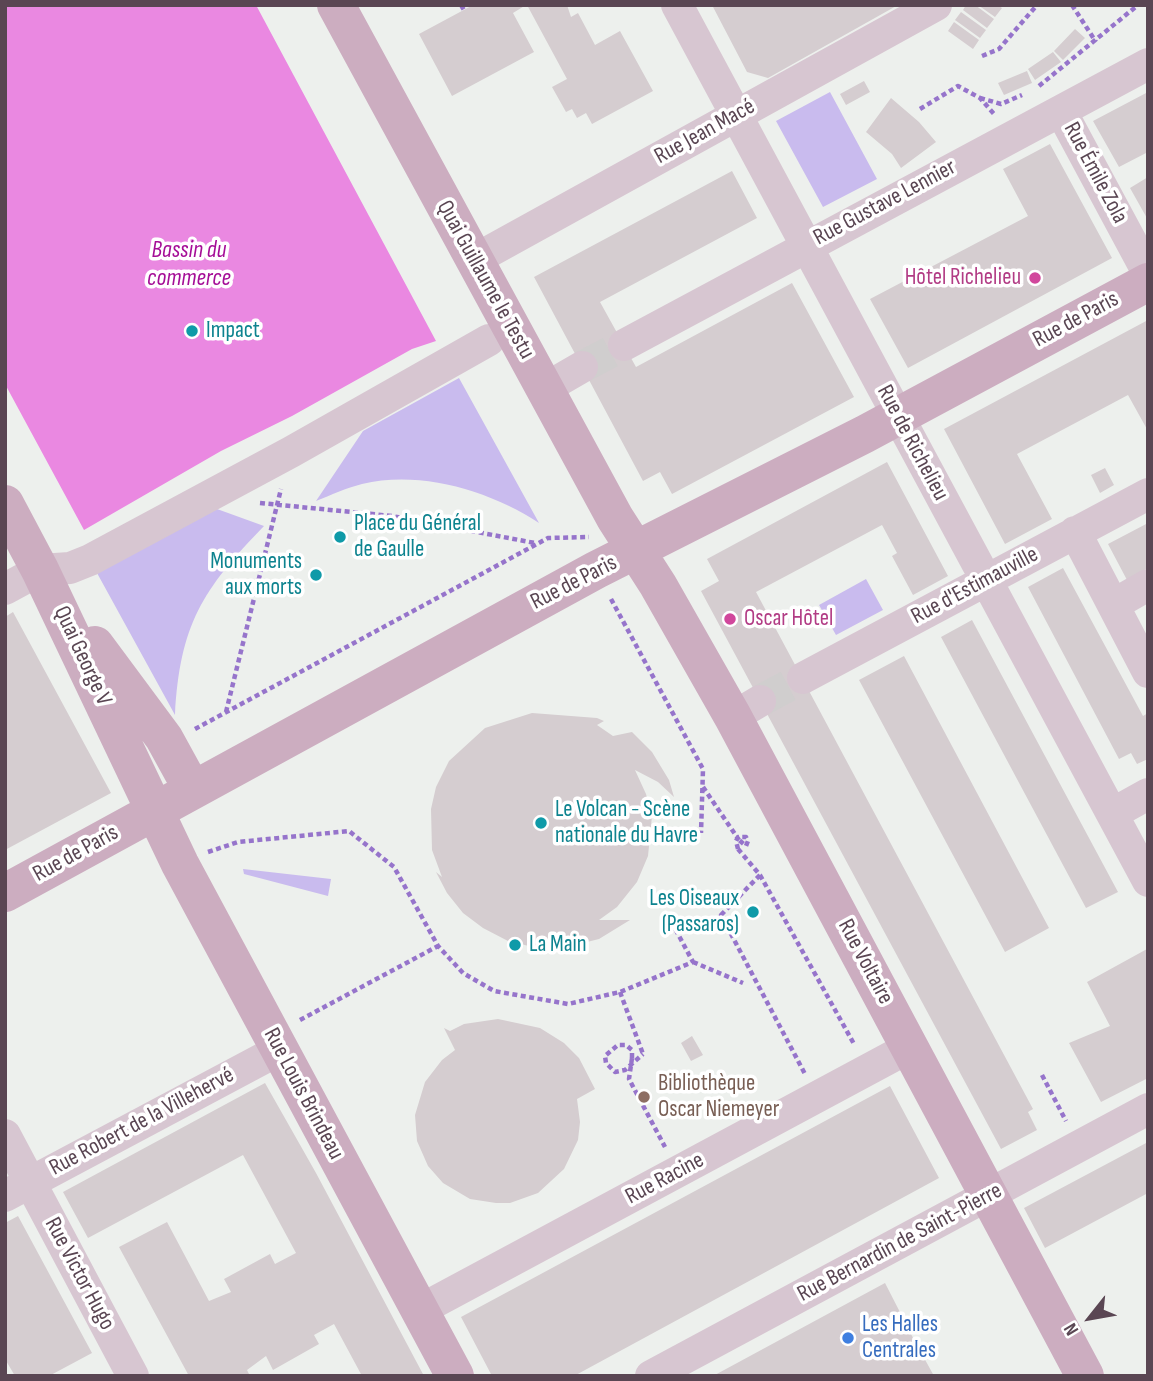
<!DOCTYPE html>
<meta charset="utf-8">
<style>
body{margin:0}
#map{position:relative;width:1153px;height:1381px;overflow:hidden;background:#edf0ed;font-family:"Sofia Sans Condensed",sans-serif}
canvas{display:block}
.frame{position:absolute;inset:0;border:7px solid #5a4653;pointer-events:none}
.north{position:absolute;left:1055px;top:1283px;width:70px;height:70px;-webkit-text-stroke:5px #fff;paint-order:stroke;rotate:239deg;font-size:19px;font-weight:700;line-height:28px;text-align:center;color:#5a4653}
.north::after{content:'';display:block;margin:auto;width:24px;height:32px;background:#5a4653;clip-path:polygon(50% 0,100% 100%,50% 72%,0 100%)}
</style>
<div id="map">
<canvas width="1153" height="1381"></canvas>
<div class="frame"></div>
<div class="north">N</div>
</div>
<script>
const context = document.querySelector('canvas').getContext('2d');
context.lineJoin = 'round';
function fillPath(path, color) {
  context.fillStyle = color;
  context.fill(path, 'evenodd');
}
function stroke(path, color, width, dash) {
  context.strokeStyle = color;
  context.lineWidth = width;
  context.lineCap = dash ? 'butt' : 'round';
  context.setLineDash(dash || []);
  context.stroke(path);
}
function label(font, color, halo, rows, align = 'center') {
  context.font = font + ' "Sofia Sans Condensed",sans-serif';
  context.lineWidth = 7;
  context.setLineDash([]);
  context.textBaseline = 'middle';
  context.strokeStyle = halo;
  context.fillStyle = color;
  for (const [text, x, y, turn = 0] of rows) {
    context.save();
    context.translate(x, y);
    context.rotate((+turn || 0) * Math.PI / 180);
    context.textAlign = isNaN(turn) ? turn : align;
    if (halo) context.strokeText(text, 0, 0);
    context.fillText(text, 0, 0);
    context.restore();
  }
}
const green = new Path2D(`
 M830,92L877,179L823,207L776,121Z
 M459,378L539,523C490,491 421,470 362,484C346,488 331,495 316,501L363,431Z
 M217,509L264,526C202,590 180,625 175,715L97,573Z
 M866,579L883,610L836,635L819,605Z
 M243,869L331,879L328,896L244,874Z`);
const water = new Path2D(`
 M5,5H256L436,341L412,349L292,416L221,451L84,530L5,384Z`);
const building = new Path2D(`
 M473,5H526L513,13L534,52L452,96L419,34Z
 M527,5H567L571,17L578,13L595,45L620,31L653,91L592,124L586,113L577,118L572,109L566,112L552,87L567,79Z
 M712,5H898L768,78L747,72Z
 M966,5H975L994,19L987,28L963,10Z
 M978,5H997L1002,8L995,17Z
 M961,12L986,30L980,38L955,20Z
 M954,22L979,40L973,49L948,31Z
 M1075,29L1085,38L1063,60L1054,51Z
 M1053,52L1061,62L1035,80L1028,69Z
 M1027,71L1032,83L1004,95L998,83Z
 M864,81L870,92L846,105L840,94Z
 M1148,92V152L1119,167L1093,121Z
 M891,98L919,122L936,142L901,168L892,154L866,132Z
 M1050,144L1112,258L908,368L870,299L1028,216L1003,169Z
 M732,171L757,218L600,302L636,367L792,283L854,397L672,494L660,472L643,481L534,277Z
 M1148,177V220L1130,188Z
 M1148,320V431L1128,395L1017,454L1052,519L1005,544L944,429Z
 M887,462L948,576L913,595L892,556L897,553L882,525L756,592L1033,1109L1028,1112L1037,1130L1001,1149L701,591L719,581L707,559Z
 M1105,468L1114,485L1100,493L1091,475Z
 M1148,523V568L1127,580L1108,544Z
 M1063,568L1143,716L1148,713V759L1137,764L1131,753L1119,759L1028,587Z
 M13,612L111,793L5,850V617Z
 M972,620L1118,892L1086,908L941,637Z
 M904,656L1049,928L1005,952L859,680Z
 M532,713L597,718L604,721L597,725L613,736L632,732L652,752L669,780L674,797L658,782L635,770L646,794L652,816L648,856L637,882L617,907L599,920H630L599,939L571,946L533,947L508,941L483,928L463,913L447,893L436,872L442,877L432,850L431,809L436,787L449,761L485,728Z
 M1147,949L1148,1078L1101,1102L1069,1043L1110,1026L1087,982Z
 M498,1019L540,1028L564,1043L579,1058L595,1089L577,1099L580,1122L578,1140L564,1169L538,1193L510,1203H496L470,1199L443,1183L428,1166L417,1141L415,1115L425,1082L442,1060L455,1050L444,1028L450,1031L464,1024Z
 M692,1036L703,1055L691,1061L681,1043Z
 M265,1083L316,1173L424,1376H362L334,1324L314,1335L319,1344L273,1370L266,1356L247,1370L250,1376H189L119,1247L167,1222L209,1301L231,1292L224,1279L270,1254L275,1264L296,1253L243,1155L88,1238L63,1192Z
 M890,1086L939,1178L574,1376H492L461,1317Z
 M1148,1142V1193L1045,1248L1024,1208Z
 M18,1216L92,1353L49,1376H15L5,1359V1223Z
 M885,1283L904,1320L895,1324L898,1329L906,1325L934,1376H713Z`);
const minorTunnel = new Path2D(`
 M582,367L624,345
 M760,701L803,678`);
const path = new Path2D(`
 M461,5L464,10
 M1072,5L1096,42
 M982,56L999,49L1037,5
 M1039,86L1138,5
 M980,98L1001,104L1022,95
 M920,109L958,86L980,98L995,115
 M260,503L392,516L535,543
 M611,599L703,769L701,833
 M226,712L281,489
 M195,729L548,538L589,537
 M703,787L739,840
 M738,849L760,875L854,1044
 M208,852L238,842L349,831L394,867L438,946L463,973L494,991L568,1004L620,992L693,962L671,921
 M760,875L721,915L805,1074
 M693,962L743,983
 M620,992L643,1054
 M300,1020L438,946
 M632,1058L629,1079L665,1147
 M1042,1075L1066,1121`);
const minor = new Path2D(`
 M677,5L1148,881
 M1061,111L1148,273
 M474,260L936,5
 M624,345L1148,64
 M544,389L582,367
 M1075,532L1148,672
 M5,589L40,570L70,568L90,560L291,452L489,340
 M1113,605L1148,585
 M803,678L1148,494
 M733,717L760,701
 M1112,814L1148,794
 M5,1135L133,1376
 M5,1196L279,1050
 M420,1310L910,1047
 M651,1376L1148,1109`);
const major = new Path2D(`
 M336,5L615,518L658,585L733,717L1085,1376
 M5,504L40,570L180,864L455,1376
 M95,645L164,738L192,789
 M5,893L596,570L865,434L1148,282`);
const pathBridge = new Path2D(`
 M738,849L736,841L738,837H746L748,841L746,846L739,840
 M632,1058V1050L626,1045H618L605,1056L606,1063L615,1072L625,1070L643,1054`);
const markers = [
 [1035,278,7,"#d1479c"],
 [192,331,7,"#0f9aa8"],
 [340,537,7,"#0f9aa8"],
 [316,575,7,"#0f9aa8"],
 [730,619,7,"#d1479c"],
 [541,823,7,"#0f9aa8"],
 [753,912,7,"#0f9aa8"],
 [515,945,7,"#0f9aa8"],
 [644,1097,7,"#8d6e63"],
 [848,1338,7,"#3f7fe0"]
];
const streetNames = [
 ["Rue Jean Macé",705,132,-29],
 ["Rue Émile Zola",1095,173,62],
 ["Rue Gustave Lennier",885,203,-28],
 ["Quai Guillaume le Testu",485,280,61],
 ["Rue de Paris",1076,320,-28],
 ["Rue de Richelieu",912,443,62],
 ["Rue de Paris",574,583,-27],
 ["Rue d'Estimauville",975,586,-28],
 ["Quai George V",82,656,65],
 ["Rue de Paris",76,854,-29],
 ["Rue Voltaire",865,962,62],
 ["Rue Louis Brindeau",303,1094,62],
 ["Rue Robert de la Villehervé",142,1122,-28],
 ["Rue Racine",665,1179,-28],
 ["Rue Bernardin de Saint-Pierre",900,1243,-28],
 ["Rue Victor Hugo",79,1274,62]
];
const hotelNames = [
 ["Hôtel Richelieu",1021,278],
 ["Oscar Hôtel",744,619,"left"]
];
const cultureNames = [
 ["Impact",206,331],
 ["Place du Général",354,524],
 ["de Gaulle",354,550],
 ["Monuments",302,562,"right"],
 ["aux morts",302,588,"right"],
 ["Le Volcan - Scène",555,810],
 ["nationale du Havre",555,836],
 ["Les Oiseaux",739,899,"right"],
 ["(Passaros)",739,925,"right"],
 ["La Main",529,945]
];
const educationNames = [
 ["Bibliothèque",658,1084],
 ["Oscar Niemeyer",658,1110]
];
const shopNames = [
 ["Les Halles",862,1325],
 ["Centrales",862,1351]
];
const waterNames = [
 ["Bassin du",189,251],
 ["commerce",189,279]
];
fillPath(green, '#c9bbee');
fillPath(water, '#ea88e1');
fillPath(building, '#d5cdd0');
stroke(minorTunnel, '#d0cece', 32, [32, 16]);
stroke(path, '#9674cb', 4.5, [5, 3.5]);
stroke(minor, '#d7c6d1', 32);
stroke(major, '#ccadc0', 38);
stroke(pathBridge, '#9674cb', 4.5, [5, 3.5]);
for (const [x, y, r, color] of markers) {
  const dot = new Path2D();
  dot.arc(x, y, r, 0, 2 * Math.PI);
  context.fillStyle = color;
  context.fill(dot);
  stroke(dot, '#fff', 2.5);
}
label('23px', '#5a4653', '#fff', streetNames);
label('23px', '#b23c85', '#fff', hotelNames, 'right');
label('23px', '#0d838f', '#fff', cultureNames, 'left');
label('23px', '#785e54', '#fff', educationNames, 'left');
label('23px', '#366cbe', '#fff', shopNames, 'left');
label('italic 24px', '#a50e97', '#fff', waterNames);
</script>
